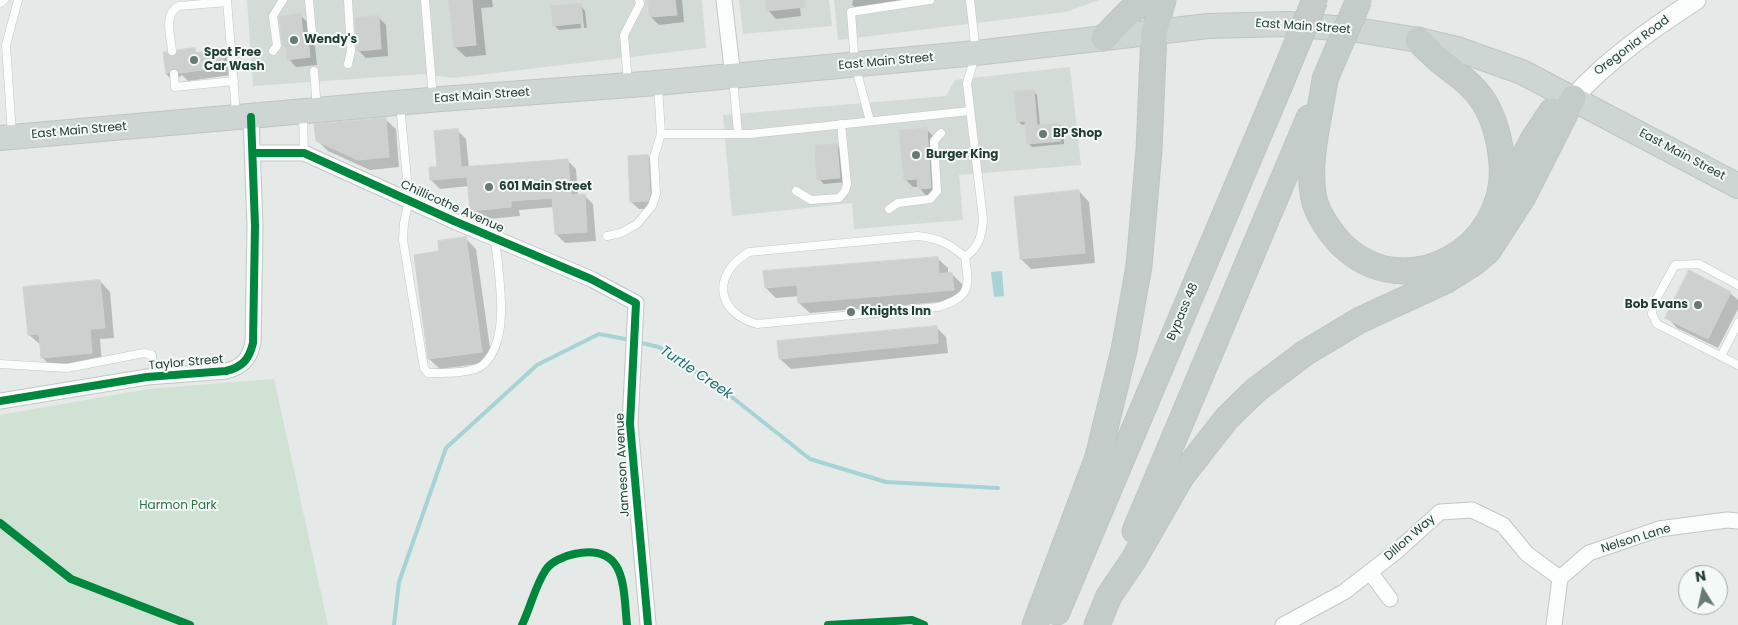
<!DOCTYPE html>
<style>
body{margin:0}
#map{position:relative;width:1738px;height:625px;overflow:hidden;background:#e5eae8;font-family:Poppins,sans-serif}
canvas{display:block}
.north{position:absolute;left:1678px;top:565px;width:50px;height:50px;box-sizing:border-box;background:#f3f9f6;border:1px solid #a0aea9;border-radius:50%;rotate:350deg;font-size:14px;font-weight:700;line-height:20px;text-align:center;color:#233d35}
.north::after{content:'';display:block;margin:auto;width:18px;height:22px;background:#677a74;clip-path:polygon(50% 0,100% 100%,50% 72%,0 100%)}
</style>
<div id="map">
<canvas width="1738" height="625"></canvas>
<div class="north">N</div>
</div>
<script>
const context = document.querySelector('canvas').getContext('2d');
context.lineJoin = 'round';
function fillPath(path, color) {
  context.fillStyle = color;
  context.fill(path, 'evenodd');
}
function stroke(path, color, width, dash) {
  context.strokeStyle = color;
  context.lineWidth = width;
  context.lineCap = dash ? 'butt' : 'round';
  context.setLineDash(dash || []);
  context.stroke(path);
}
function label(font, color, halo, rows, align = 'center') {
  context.font = font + ' Poppins,sans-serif';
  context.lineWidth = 4;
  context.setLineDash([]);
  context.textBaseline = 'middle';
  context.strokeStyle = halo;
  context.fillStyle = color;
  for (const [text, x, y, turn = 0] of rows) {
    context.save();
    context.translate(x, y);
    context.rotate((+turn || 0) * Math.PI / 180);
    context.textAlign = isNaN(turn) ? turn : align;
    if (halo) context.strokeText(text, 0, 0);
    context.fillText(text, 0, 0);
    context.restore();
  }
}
const built = new Path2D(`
 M247,0H702L706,48L453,78L424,74L253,86Z
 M739,0H829L832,26L743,34Z
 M834,0H1099L1066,12L838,40Z
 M1070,67L1081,165L959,175L963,220L854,229L852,203L732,216L723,115L946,96L955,80Z`);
const green = new Path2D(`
 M274,379L328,625H0V415L148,389Z`);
const water = new Path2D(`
 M1002,271L1004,296L994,297L991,272Z`);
const shadow = new Path2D(`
 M451,0H492L493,7L481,8L486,55L466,57L455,47Z
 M649,0H682L684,22L659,25L651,17Z
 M767,0H799L801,16L776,19L769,11Z
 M853,0H925L857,9L852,5Z
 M580,5L585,11L587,28H584L582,9H580L581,28L559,30L554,25Z
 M301,16L308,23L310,41L315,46L317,65L296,67L289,59L287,48L284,45Z
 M378,17L386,25L388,56L366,58L358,50Z
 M194,50L198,54L222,51L229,58L231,75L188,81L182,75L174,82L167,75L164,53L172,58Z
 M1033,91L1037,95L1040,126L1059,124L1063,128L1064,144L1032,147L1029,144L1027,124L1022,125L1018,121Z
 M385,119L396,129L399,167L370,170L328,151L317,140Z
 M926,129L934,137L938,195L927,197L919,187H913L906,180Z
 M457,130L466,139L469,168L567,160L576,169L578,195H584L593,204L596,241L565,243L556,234L554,207L519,210L520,216L480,220L471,211L469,186L440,189L431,180Z
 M837,146L842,151L845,182L824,184L819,179Z
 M648,156L656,164L657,202L655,209H639L631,202Z
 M1079,191L1089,202L1095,263L1031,269L1021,259Z
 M466,239L476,249L492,362L440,369L429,359L441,252Z
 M937,258L948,268V274H952L962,284L964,300L810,313L799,303V296L776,298L766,288Z
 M100,281L110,292L114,338L100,339L102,363L52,368L42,357L41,345L29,335Z
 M1730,293L1738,300V309L1718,348L1677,328L1667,317Z
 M936,327L946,337L948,353L791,369L780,359Z`);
const stream = new Path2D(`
 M637,342L659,347L728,394L810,459L886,482L998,488
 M394,625L399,582L446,448L537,365L599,334L630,340`);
const building = new Path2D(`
 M449,0H472L476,45L454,47Z
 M648,0H675L677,15L650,17Z
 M766,0H805V7L767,11Z
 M581,4L582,23L553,26L551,6Z
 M301,14L303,36L308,37L310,57L287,60L286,45H283L279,17Z
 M379,16L381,49L357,51L355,18Z
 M195,48V53L222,49L224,67L180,73L173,68L166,75L163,52H166L173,56L178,50Z
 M1034,90L1037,125L1059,123L1061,141L1027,144L1025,121L1017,122L1014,92Z
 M386,118L389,157L358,160L316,141L314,124Z
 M927,128L931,188L918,189L917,179L904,180L899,131Z
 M458,129L461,167L568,159L571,195L585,194L587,232L555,234L552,198L511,201V207L470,211L467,177L430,180L429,167H437L434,131Z
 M837,144L840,178L817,180L815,146Z
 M648,155L650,194L648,201L630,202L628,156Z
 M1079,190L1085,253L1020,259L1014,197Z
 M466,237L482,352L428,359L414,255L439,251L438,241Z
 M938,257L939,274L952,272L954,290L798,303L797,285L765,288L763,271Z
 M1689,270L1731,292L1708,339L1665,318Z
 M100,280L105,328L90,329L92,353L41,358L39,334L28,335L23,287Z
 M937,326L938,343L779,359L777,341Z`);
const service = new Path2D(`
 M227,0L236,113
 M309,0L312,33L318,38
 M425,0L433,98
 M0,3L4,0
 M172,51C171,37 163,13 179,6L227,2
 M273,51L277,46L273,16L283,0
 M348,64L351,51L348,0
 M314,71L317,109
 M174,74L175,87L234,81
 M733,78L738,133
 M628,83L624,35L640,4L639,0
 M400,105L409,200L404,223L403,240L424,368L428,373C442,373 474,374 484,364C512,338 498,272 495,238
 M303,115L304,153
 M870,121L855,65L851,12L930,0
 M661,134H750L970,111
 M12,135L6,45L18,0
 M796,191L811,200L839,198L845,191L847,184L841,124
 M889,209L898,203L930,199L937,191L934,141L941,133
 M607,236L621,233L637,224L652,206L656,194L654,157L661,134L658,85
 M965,257C970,290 970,296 938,307L757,324C715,312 712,274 749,252L918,236C938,238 950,244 965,257C979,247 982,236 983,219L967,83L976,53L970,0
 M1738,285L1699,264L1675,265L1653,305L1652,314L1657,324L1738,365
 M1721,356L1738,323
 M0,364L67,368L144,353L152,355L154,376`);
const minor = new Path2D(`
 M724,0L733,76
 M254,153H304L454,221L591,279L636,303L630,424L648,625
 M0,401L147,377L226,371C242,367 249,360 253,343L255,226L251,117
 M1370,572L1390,599
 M1283,625L1344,592L1397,551L1440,512L1472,510L1503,525L1527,554L1560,578
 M1554,625L1560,578L1589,553L1659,529L1727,520L1738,521`);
const tertiary = new Path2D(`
 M1573,98C1608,59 1653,28 1696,0`);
const primary = new Path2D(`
 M0,138L441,99L657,83L976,53L1208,26L1288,24L1357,30L1418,40L1457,49L1522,72L1738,186`);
const trunk = new Path2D(`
 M1104,38L1127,14L1145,0
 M1325,79C1320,117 1305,165 1315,203C1320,218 1330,232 1341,244C1406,308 1509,249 1502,163C1500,141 1495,120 1484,102C1472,83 1456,74 1440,61C1432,54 1425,47 1418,40
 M1504,195L1534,138L1552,111
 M1135,531L1309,118
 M1057,612L1279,87
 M1035,625L1098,457L1124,350L1139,266L1149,150L1154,32L1163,0
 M1097,625L1109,596L1134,559L1181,477L1227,418L1256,390L1305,353L1360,320L1445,281L1475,262L1488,251L1523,197L1573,98`);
const trunkBridge = new Path2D(`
 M1325,79L1359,0
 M1279,87L1315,0`);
const cycleway = new Path2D(`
 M254,153H304L454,221L591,279L636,303L630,424L648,625
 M0,401L147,377L226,371C242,367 249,360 253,343L255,226L251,117
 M0,523L71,579L190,625
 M522,625C530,608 535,587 545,571C550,562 564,556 574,554C627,543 623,587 627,625
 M828,625L912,620L924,625`);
const markers = [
 [294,40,5,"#677a74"],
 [194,60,5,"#677a74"],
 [1043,134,5,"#677a74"],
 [916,155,5,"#677a74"],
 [489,187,5,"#677a74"],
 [1698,305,5,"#677a74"],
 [851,312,5,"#677a74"]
];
const streetNames = [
 ["East Main Street",1303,27,4],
 ["Oregonia Road",1632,46,-37],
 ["East Main Street",886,62,-5],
 ["East Main Street",482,96,-4],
 ["East Main Street",79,131,-5],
 ["East Main Street",1682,155,28],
 ["Chillicothe Avenue",452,207,24],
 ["Bypass 48",1183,312,-67],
 ["Taylor Street",186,363,-5],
 ["Jameson Avenue",623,465,-93],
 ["Dillon Way",1410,538,-41],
 ["Nelson Lane",1636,539,-17]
];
const poiNames = [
 ["Wendy's",304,40],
 ["Spot Free",204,53],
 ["Car Wash",204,67],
 ["BP Shop",1053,134],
 ["Burger King",926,155],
 ["601 Main Street",499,187],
 ["Bob Evans",1688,305,"right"],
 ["Knights Inn",861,312]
];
const parkNames = [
 ["Harmon Park",178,506]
];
const waterNames = [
 ["Turtle Creek",696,373,34]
];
fillPath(built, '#d3dbd7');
fillPath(green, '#cfe2d4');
fillPath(water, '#a7d2d6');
fillPath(shadow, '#0003');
stroke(stream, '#a7d2d6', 4);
fillPath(building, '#ccd1cf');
stroke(building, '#cdd3d0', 1);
stroke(service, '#c2c7c5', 9);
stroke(minor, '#c2c7c5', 17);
stroke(tertiary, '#c2c7c5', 21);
stroke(primary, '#bdc6c3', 26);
stroke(trunk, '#bdc6c3', 27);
stroke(service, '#fbfcfc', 8);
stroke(minor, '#fbfcfc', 15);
stroke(tertiary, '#fbfcfc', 19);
stroke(primary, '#ced6d3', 24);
stroke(trunk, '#c4ccca', 25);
stroke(trunkBridge, '#bdc6c3', 27, []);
stroke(trunkBridge, '#c4ccca', 25);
stroke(cycleway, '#00873e', 8);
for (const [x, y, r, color] of markers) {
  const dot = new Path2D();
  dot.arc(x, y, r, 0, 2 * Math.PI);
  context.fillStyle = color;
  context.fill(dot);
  stroke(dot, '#f3f9f6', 2);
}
label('12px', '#233d35', '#f3f9f6', streetNames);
label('bold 12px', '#233d35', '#f3f9f6', poiNames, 'left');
label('12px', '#2f7246', '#f3f9f6', parkNames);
label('italic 14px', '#206b76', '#f3f9f6', waterNames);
</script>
